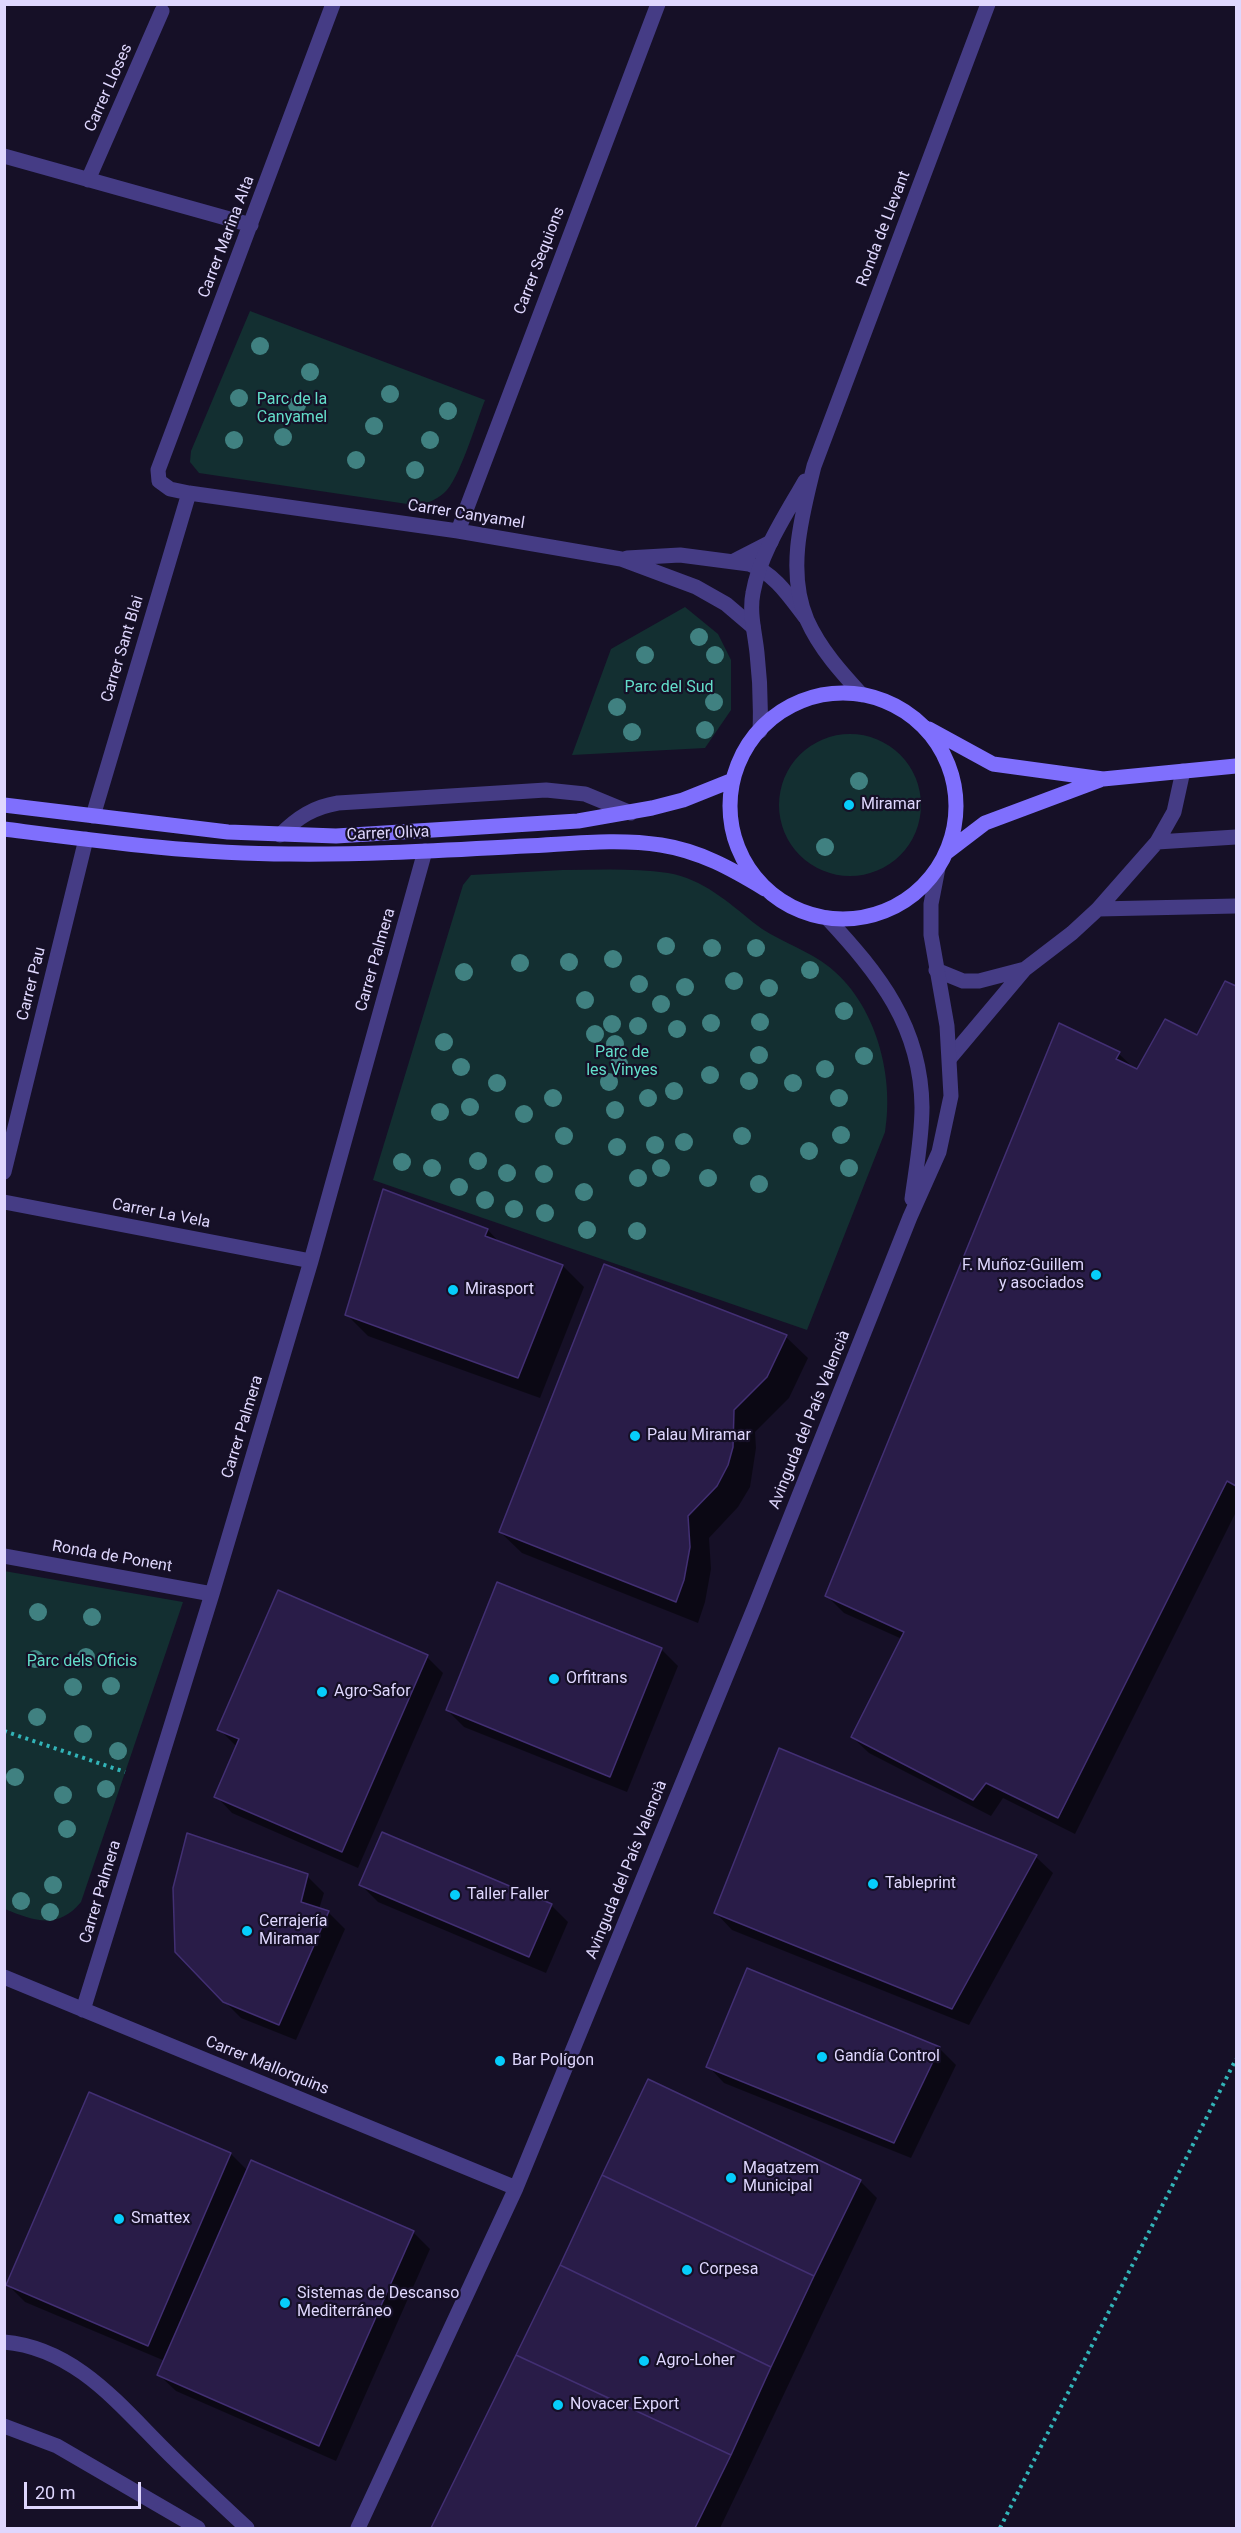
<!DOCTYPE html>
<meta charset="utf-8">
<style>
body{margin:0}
#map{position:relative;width:1241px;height:2533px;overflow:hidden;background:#161027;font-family:Roboto,sans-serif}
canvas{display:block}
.frame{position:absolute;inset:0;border:6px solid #dfd7fe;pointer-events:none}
.scale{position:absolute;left:24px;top:2482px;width:117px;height:27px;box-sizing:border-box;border:3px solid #dfd7fe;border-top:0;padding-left:8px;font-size:18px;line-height:21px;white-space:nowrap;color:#dfd7fe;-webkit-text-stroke:4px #161027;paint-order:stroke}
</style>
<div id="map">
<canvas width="1241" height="2533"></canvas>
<div class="frame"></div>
<div class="scale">20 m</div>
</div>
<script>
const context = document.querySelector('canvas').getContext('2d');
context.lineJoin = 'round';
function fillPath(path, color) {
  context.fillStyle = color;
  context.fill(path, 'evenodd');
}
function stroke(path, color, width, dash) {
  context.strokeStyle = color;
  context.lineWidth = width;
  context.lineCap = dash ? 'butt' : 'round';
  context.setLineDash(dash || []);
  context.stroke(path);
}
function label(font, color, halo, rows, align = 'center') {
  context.font = font + ' Roboto,sans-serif';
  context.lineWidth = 4.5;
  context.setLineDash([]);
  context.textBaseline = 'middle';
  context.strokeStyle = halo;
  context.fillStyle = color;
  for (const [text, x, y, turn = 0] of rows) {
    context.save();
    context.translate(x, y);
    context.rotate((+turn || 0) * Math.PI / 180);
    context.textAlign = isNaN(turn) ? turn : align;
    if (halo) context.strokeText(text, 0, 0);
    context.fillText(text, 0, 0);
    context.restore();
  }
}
const green = new Path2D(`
 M250,311L485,400C477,420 459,481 444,493C435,501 425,504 414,505L199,473L190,462L191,451Z
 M685,607L718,634L731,660V710L705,748L572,755L611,649Z
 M779 805a71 71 0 1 1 142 0a71 71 0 1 1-142 0Z
 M563,870C598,870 634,868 668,873C703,879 728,902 754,923C774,939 800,947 821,961C874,996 895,1073 885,1132L807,1330L373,1180L463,885L471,875Z
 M4,1571L183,1602L81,1902C58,1930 34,1921 5,1909Z`);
const shadow = new Path2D(`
 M1226,983L1236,987V1512L1075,1834L1003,1798L991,1816L869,1753L852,1737L902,1639L844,1613L827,1596L1060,1025L1119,1054L1136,1070L1197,1037Z
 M384,1191L488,1230L500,1243L563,1266L584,1287L540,1398L368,1336L346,1314Z
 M786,1337L808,1358L789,1398L755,1432L756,1448L750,1487L738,1507L709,1538L711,1569L705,1602L698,1623L522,1553L500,1532Z
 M661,1649L678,1666L627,1792L464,1727L447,1710Z
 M427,1657L443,1673L358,1868L232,1813L216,1796L237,1747L219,1729Z
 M780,1750L1036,1857L1053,1873L969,2025L732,1930L716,1913Z
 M307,1876L324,1893L319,1909L328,1912L345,1929L296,2040L241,2018L224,2001Z
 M361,1885L551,1905L568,1922L546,1973L378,1902Z
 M939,2048L956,2065L911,2158L724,2083L708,2066Z
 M648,2081L860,2181L877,2198L747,2472L720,2528H433Z
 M231,2154L248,2171L413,2232L430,2249L336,2461L176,2391L159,2375L165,2361L25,2302L8,2285Z`);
const building = new Path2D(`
 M1225,981L1236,986V1486L1227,1481L1058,1818L986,1783L973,1800L851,1737L904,1632L825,1596L1059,1023L1120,1052L1116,1059L1137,1069L1165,1019L1197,1035Z
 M383,1189L488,1229L485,1236L563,1265L518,1378L345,1315Z
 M604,1264L787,1335L767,1377L734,1410L733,1447L728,1465L717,1486L688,1516L690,1547L684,1580L676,1602L499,1532Z
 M497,1582L662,1648L610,1777L446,1710Z
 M278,1590L428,1655L342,1852L214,1797L239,1739L217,1730Z
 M779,1748L1037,1855L952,2009L714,1913Z
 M382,1832L552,1904L529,1957L359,1885Z
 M187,1833L308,1874L301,1902L329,1911L279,2025L223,2002L175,1952L173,1888Z
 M747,1968L940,2047L894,2143L706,2067Z
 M648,2079L861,2180L814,2276L602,2175Z
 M89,2092L231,2153L148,2346L6,2285Z
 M251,2160L414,2231L319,2446L157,2375Z
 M602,2175L814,2276L771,2367L560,2265Z
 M560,2265L771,2367L731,2455L516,2355Z
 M516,2355L731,2455L695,2528H431Z`);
const path = new Path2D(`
 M4,1731L125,1772
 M1000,2528L1236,2059`);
const service = new Path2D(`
 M1157,842L1236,837
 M1098,909L1236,906
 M936,970L963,981H979L1025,969
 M950,1058L1025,969L1072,933L1098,909L1157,842L1174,812L1183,771`);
const minor = new Path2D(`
 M333,4L158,470L159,481L170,489L189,493L458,531L621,559L696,587L726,604L753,627
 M4,156L251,225
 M88,180L162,11
 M458,531L658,4
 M627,558L680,555L749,564C774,573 789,596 805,617
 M734,561L771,542
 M93,816L189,493
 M280,835C298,817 314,807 338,803L546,790L585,794L631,813
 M827,918C879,974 921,1026 922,1107C922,1138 916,1169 912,1199
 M4,1172L86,839
 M4,1202L311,1261
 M4,1556L212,1594
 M4,1977L516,2188
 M83,2010L212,1594L311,1261L425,851
 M4,2342C74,2348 118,2403 164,2449C191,2476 219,2502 247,2528
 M4,2426L57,2446L198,2528
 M358,2528L516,2188L755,1606L910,1217L939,1152L951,1096L947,1026L931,935V904L938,868`);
const tertiary = new Path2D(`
 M862,695C841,672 820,649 807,620C786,571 802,515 814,466L988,4
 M760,731C761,705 760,679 757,653C755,633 749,613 753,593C760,553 785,516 805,481`);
const secondary = new Path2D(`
 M730 806a113 113 0 1 1 226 0a113 113 0 1 1-226 0Z
 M929,729L993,764L1103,779L1236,766
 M4,805L228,832L336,836L578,821L652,808L683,800L733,780
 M4,829C99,841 194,854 289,854C368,855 447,850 525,846C570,844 617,838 661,845C700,851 732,869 765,889
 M947,852L985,823L1100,780`);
const trees = [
 [260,346],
 [310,372],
 [390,394],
 [239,398],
 [297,405],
 [448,411],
 [374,426],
 [283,437],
 [234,440],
 [430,440],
 [356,460],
 [415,470],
 [699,637],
 [645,655],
 [715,655],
 [714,702],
 [617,707],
 [705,730],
 [632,732],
 [859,781],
 [825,847],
 [666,946],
 [712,948],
 [756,948],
 [613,959],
 [569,962],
 [520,963],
 [810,970],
 [464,972],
 [734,981],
 [639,984],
 [685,987],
 [769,988],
 [585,1000],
 [661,1004],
 [844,1011],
 [760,1022],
 [711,1023],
 [612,1024],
 [638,1026],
 [677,1029],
 [595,1034],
 [444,1042],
 [615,1044],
 [759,1055],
 [864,1056],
 [619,1064],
 [461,1067],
 [825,1069],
 [710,1075],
 [749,1081],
 [609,1082],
 [497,1083],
 [793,1083],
 [674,1091],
 [553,1098],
 [648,1098],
 [839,1098],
 [470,1107],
 [615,1110],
 [440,1112],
 [524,1114],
 [841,1135],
 [564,1136],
 [742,1136],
 [684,1142],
 [655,1145],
 [617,1147],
 [809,1151],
 [478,1161],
 [402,1162],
 [432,1168],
 [661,1168],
 [849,1168],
 [507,1173],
 [544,1174],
 [638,1178],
 [708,1178],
 [759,1184],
 [459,1187],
 [584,1192],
 [485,1200],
 [514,1209],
 [545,1213],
 [587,1230],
 [637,1231],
 [38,1612],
 [92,1617],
 [86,1657],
 [35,1659],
 [111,1686],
 [73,1687],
 [37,1717],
 [83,1734],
 [118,1751],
 [15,1777],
 [106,1789],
 [63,1795],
 [67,1829],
 [53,1885],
 [21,1901],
 [50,1912]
];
const markers = [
 [849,805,6,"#06cdfb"],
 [1096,1275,6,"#06cdfb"],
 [453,1290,6,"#06cdfb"],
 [635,1436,6,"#06cdfb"],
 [554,1679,6,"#06cdfb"],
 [322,1692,6,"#06cdfb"],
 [873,1884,6,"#06cdfb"],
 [455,1895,6,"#06cdfb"],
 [247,1931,6,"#06cdfb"],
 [822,2057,6,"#06cdfb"],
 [500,2061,6,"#06cdfb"],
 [731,2178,6,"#06cdfb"],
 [119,2219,6,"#06cdfb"],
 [687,2270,6,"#06cdfb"],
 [285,2303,6,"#06cdfb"],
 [644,2361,6,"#06cdfb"],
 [558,2405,6,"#06cdfb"]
];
const streetNames = [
 ["Carrer Lloses",109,88,-66],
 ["Ronda de Llevant",884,229,-69],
 ["Carrer Marina Alta",227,237,-69],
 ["Carrer Sequions",540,261,-69],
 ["Carrer Canyamel",466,515,9],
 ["Carrer Sant Blai",123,649,-73],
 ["Carrer Oliva",388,834,-2],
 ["Carrer Palmera",376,960,-74],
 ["Carrer Pau",32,984,-76],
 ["Carrer La Vela",161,1214,11],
 ["Avinguda del País Valencià",810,1420,-68],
 ["Carrer Palmera",243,1427,-73],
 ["Ronda de Ponent",112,1557,10],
 ["Avinguda del País Valencià",627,1870,-68],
 ["Carrer Palmera",101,1892,-73],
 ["Carrer Mallorquins",267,2066,22]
];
const parkNames = [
 ["Parc de la",292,400],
 ["Canyamel",292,418],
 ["Parc del Sud",669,688],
 ["Parc de",622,1053],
 ["les Vinyes",622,1071],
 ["Parc dels Oficis",82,1662]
];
const poiNames = [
 ["Miramar",861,805],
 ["F. Muñoz-Guillem",1084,1266,"right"],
 ["y asociados",1084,1284,"right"],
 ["Mirasport",465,1290],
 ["Palau Miramar",647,1436],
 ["Orfitrans",566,1679],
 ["Agro-Safor",334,1692],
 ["Tableprint",885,1884],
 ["Taller Faller",467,1895],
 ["Cerrajería",259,1922],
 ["Miramar",259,1940],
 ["Gandía Control",834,2057],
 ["Bar Polígon",512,2061],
 ["Magatzem",743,2169],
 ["Municipal",743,2187],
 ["Smattex",131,2219],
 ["Corpesa",699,2270],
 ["Sistemas de Descanso",297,2294],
 ["Mediterráneo",297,2312],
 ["Agro-Loher",656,2361],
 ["Novacer Export",570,2405]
];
fillPath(green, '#132f31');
fillPath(shadow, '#0007');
fillPath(building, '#291c48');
stroke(building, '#422f73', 1.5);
stroke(path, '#32b4b8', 4, [3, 4.5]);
stroke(service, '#453c85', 15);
stroke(minor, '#453c85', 15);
stroke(tertiary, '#453c85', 15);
stroke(secondary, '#7f6ffd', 15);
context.fillStyle = '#408181';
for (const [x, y] of trees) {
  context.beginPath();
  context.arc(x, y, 9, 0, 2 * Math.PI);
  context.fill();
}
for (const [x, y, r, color] of markers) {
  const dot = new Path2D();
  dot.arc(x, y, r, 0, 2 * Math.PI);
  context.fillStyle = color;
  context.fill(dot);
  stroke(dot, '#161027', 2);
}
label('16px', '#dfd7fe', '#161027', streetNames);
label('16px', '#63deca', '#161027', parkNames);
label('16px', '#dfd7fe', '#161027', poiNames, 'left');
</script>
